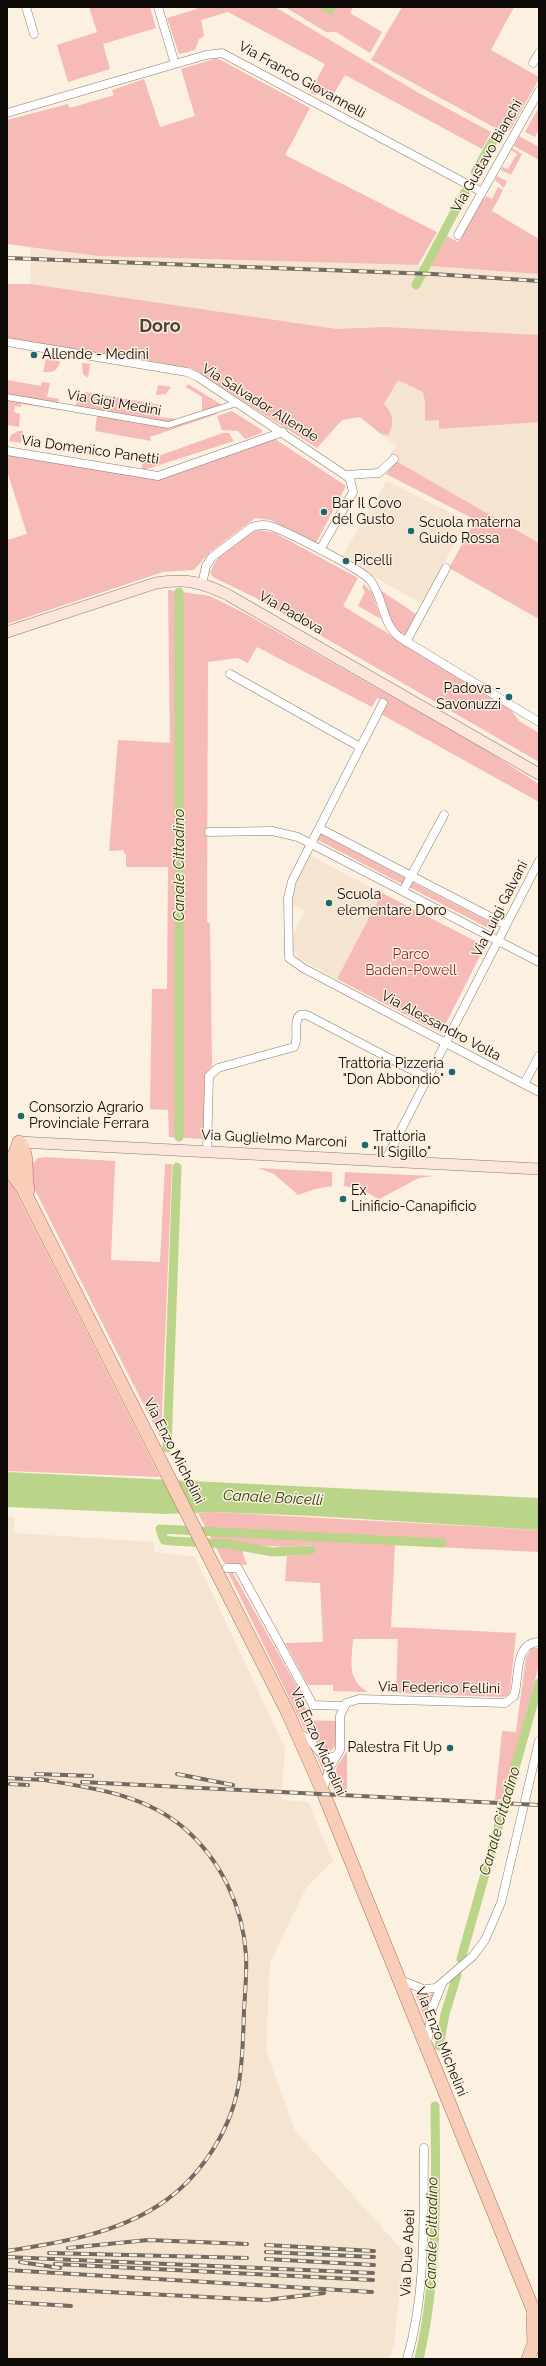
<!DOCTYPE html>
<style>
body{margin:0}
#map{position:relative;width:546px;height:2366px;overflow:hidden;background:#fcf0e1;font-family:Raleway,sans-serif}
canvas{display:block}
.frame{position:absolute;inset:0;border:8px solid #0e0a06;pointer-events:none}
</style>
<div id="map">
<canvas width="546" height="2366"></canvas>
<div class="frame"></div>
</div>
<script>
const context = document.querySelector('canvas').getContext('2d');
context.lineJoin = 'round';
function fillPath(path, color) {
  context.fillStyle = color;
  context.fill(path, 'evenodd');
}
function stroke(path, color, width, dash) {
  context.strokeStyle = color;
  context.lineWidth = width;
  context.lineCap = dash ? 'butt' : 'round';
  context.setLineDash(dash || []);
  context.stroke(path);
}
function label(font, color, halo, rows, align = 'center') {
  context.font = font + ' Raleway,sans-serif';
  context.lineWidth = 3;
  context.setLineDash([]);
  context.textBaseline = 'middle';
  context.strokeStyle = halo;
  context.fillStyle = color;
  for (const [text, x, y, turn = 0] of rows) {
    context.save();
    context.translate(x, y);
    context.rotate((+turn || 0) * Math.PI / 180);
    context.textAlign = isNaN(turn) ? turn : align;
    if (halo) context.strokeText(text, 0, 0);
    context.fillText(text, 0, 0);
    context.restore();
  }
}
const built = new Path2D(`
 M30,246L98,256L418,265L539,274V543L396,461L389,454L397,447L337,399L370,329H337L31,284Z
 M387,481L467,521L422,604L341,558Z
 M309,855L382,893L337,979L299,959L293,949V935L305,911L291,904L292,887Z
 M7,1517H15L14,1533L153,1542L155,1552L195,1557L285,1748L281,1800L308,1802L333,1861L306,1888L270,1963L266,2050L295,2131L404,2252L394,2345L389,2359H7Z`);
const green = new Path2D(`
 M89,7H150L156,28L103,44L110,69L68,82L57,45L97,32Z
 M196,7H275L417,92L491,132L482,149L345,75L330,100L317,93L315,95L310,92L325,64L228,12L201,20L204,36L199,39L195,50L179,54L167,18L197,9Z
 M285,7H353L350,13L382,32L370,53L336,32H326Z
 M402,7H514L491,50L539,77V79L510,130L506,132L497,129L371,60Z
 M217,58L310,108L285,155L437,232L418,265L98,256L7,244V120L68,104L70,108L114,95L112,90L144,79L160,127L195,116L181,69Z
 M539,107V129L535,137L525,132Z
 M519,136L539,147V160L514,146Z
 M512,148L522,154L511,175L501,170L502,167L508,169L517,154L511,150Z
 M497,176L507,181L504,188L495,180Z
 M498,187L503,190L492,211L539,239V274L430,266L447,236L458,242L482,198L485,199L486,196L492,199Z
 M7,284H31L337,329L383,327L539,335V422L439,429V420L425,421V401L423,392L398,380L384,404C393,413 395,424 388,435L381,434L360,417L342,420L317,448L191,368L7,338Z
 M46,359L60,361C58,371 53,373 43,372Z
 M82,363L90,364L88,378L83,374Z
 M7,380L41,386L42,382L50,383L47,397L59,399L57,405L76,406L77,398L84,399L85,392L161,405L159,417L178,419L202,411V397L186,387L188,384L222,405L214,408L217,414L150,437L151,441L95,431L97,415L21,404V407L15,406L14,412L20,414L19,427L7,425Z
 M158,385L171,387L166,394L156,395Z
 M232,411L262,430V433L245,439L238,431L222,430L217,416Z
 M18,431H23L21,443L9,441L11,435Z
 M223,433H229L234,441L141,471L144,456L154,453L155,457Z
 M275,439L346,486L315,545L271,520L255,518L210,552L194,570L163,572L7,624V540L27,534L7,471V454L159,479Z
 M90,443L97,447L99,457L87,455Z
 M396,461L539,543V619L449,568L472,526L470,517L386,474Z
 M260,530L275,533L358,578L343,606L508,706L519,721L539,733V762L256,598L213,577L210,573C217,554 239,534 260,530Z
 M364,584L372,593L381,619L358,606L365,592L362,587Z
 M168,590L210,596L246,614L481,747L539,784V802L381,714L387,703L377,698L372,707L257,647L248,663L238,658L208,662L207,921L210,924L212,1066L204,1077V1139L169,1137L168,1110L150,1109L152,989H167L168,867H126V855L123,850L109,851L118,740L170,743Z
 M380,590L416,614L405,635C390,627 386,605 380,590Z
 M319,833L405,878L402,884L316,839Z
 M412,882L497,926L494,931L409,887Z
 M382,893L485,946L441,1033L337,979Z
 M46,1157L115,1161L111,1260L160,1262L165,1164H172L161,1439L33,1186L32,1164L38,1158Z
 M258,1168L332,1172V1186L315,1189L298,1195L274,1174Z
 M345,1172L433,1176L419,1178L379,1199L362,1190L344,1186Z
 M7,1175L13,1186L160,1477L7,1471Z
 M214,1512L539,1530V1552L395,1545L391,1627L516,1633L510,1692L507,1696L500,1697L396,1693L398,1639H353C352,1662 346,1679 368,1692L333,1691V1685H308L285,1643L323,1642L320,1583L285,1581L287,1556L312,1554L311,1545L285,1547L243,1544V1554L247,1565L224,1563L198,1513Z
 M228,1572L233,1573L297,1687L306,1709V1720L336,1721L335,1746L331,1751L323,1750L315,1738L305,1730Z
 M532,1648H539V1665L503,1799L495,1800L502,1731L516,1732L526,1657Z
 M347,1751V1791L332,1790L337,1766Z
 M316,1754L324,1761H329L324,1774Z
 M435,1993L426,2022L415,1994L424,1995Z`);
const water = new Path2D(`
 M317,7H336L332,15Z
 M7,1472L539,1498V1530L314,1516L214,1512L166,1514L7,1507Z`);
const canal = new Path2D(`
 M475,173L496,135
 M416,285L465,192
 M179,592V1137
 M167,1448L177,1167
 M311,1550L273,1552L228,1544L172,1541L164,1540L160,1529L442,1543
 M461,1959L539,1683
 M439,2046L445,2014L457,1975
 M419,2359C438,2279 436,2188 435,2106`);
const pedestrian = new Path2D(`
 M7,397L168,425L237,403`);
const minor = new Path2D(`
 M26,7L34,34
 M158,7L175,64
 M533,63L539,53
 M7,113L206,55L222,53L482,192
 M458,235L539,91
 M7,342L187,372L198,377L345,475L350,479L353,492L320,550
 M7,451L158,476L283,432
 M345,475L379,473L394,459
 M202,584L206,566L212,557L252,527C258,525 264,524 270,526C286,531 361,569 370,580C384,597 381,622 399,637L539,722
 M406,642L446,568
 M230,674L360,747
 M383,703L292,881L288,898L289,958L303,968L539,1092
 M319,828L506,925
 M209,832L272,831L298,837L539,962
 M403,891L444,815
 M524,1084L539,1056
 M207,1152L209,1076L218,1068L294,1047C300,1037 292,1022 300,1015H307L427,1078
 M385,1161L539,861
 M227,1568H238L313,1705L344,1706
 M298,1734C315,1738 314,1751 327,1758L336,1756
 M323,1791L329,1769L340,1750V1716L346,1703L359,1699L505,1703L514,1696C520,1678 513,1643 539,1642
 M400,1980L423,1989L436,1988L473,1956L485,1940L501,1903L539,1741
 M427,2044L432,2009L442,1984
 M407,2359C427,2291 423,2218 424,2148`);
const secondary = new Path2D(`
 M7,632L156,583C185,578 202,582 228,595L539,774
 M19,1142L539,1169`);
const primary = new Path2D(`
 M19,1142C30,1154 24,1175 28,1190
 M7,1167L23,1189L288,1713L323,1792L539,2324
 M15,1176L14,1156L19,1142
 M528,2359L534,2344L533,2315`);
const rail = new Path2D(`
 M7,258L433,274L539,281
 M36,1774L92,1776
 M177,1774L233,1785
 M7,1778L44,1780
 M82,1782L539,1805
 M10,1784L28,1785
 M266,2245L374,2251
 M68,2248L148,2240L247,2244
 M7,2251C58,2243 115,2234 159,2205C198,2180 229,2134 238,2088C243,2063 243,2037 244,2011C245,1992 247,1973 246,1955C243,1907 221,1860 184,1828C143,1793 90,1788 39,1779
 M266,2252L374,2257
 M49,2253L247,2258
 M7,2257L373,2273
 M266,2259L374,2265
 M20,2262L60,2268
 M55,2264L373,2280
 M7,2270L372,2292
 M7,2287L266,2300L324,2293
 M7,2302L71,2306`);
const markers = [
 [34,355,4,"#1b686e"],
 [324,512,4,"#1b686e"],
 [411,531,4,"#1b686e"],
 [346,561,4,"#1b686e"],
 [509,697,4,"#1b686e"],
 [329,903,4,"#1b686e"],
 [452,1072,4,"#1b686e"],
 [21,1116,4,"#1b686e"],
 [365,1145,4,"#1b686e"],
 [343,1199,4,"#1b686e"],
 [450,1748,4,"#1b686e"]
];
const streetNames = [
 ["Via Franco Giovannelli",302,80,29],
 ["Via Gustavo Bianchi",487,156,-60],
 ["Via Gigi Medini",114,403,10],
 ["Via Salvador Allende",260,403,32],
 ["Via Domenico Panetti",90,450,8],
 ["Via Padova",291,613,30],
 ["Via Luigi Galvani",500,909,-63],
 ["Via Alessandro Volta",441,1026,28],
 ["Via Guglielmo Marconi",274,1139,3],
 ["Via Enzo Michelini",174,1451,63],
 ["Via Federico Fellini",439,1688,1],
 ["Via Enzo Michelini",318,1742,66],
 ["Via Enzo Michelini",441,2042,68],
 ["Via Due Abeti",408,2253,-87]
];
const poiNames = [
 ["Allende - Medini",42,355],
 ["Bar Il Covo",332,504],
 ["del Gusto",332,520],
 ["Scuola materna",419,523],
 ["Guido Rossa",419,539],
 ["Picelli",354,561],
 ["Padova -",501,689,"right"],
 ["Savonuzzi",501,705,"right"],
 ["Scuola",337,895],
 ["elementare Doro",337,911],
 ["Trattoria Pizzeria",444,1064,"right"],
 ["\"Don Abbondio\"",444,1080,"right"],
 ["Consorzio Agrario",29,1108],
 ["Provinciale Ferrara",29,1124],
 ["Trattoria",373,1137],
 ["\"Il Sigillo\"",373,1153],
 ["Ex",351,1191],
 ["Linificio-Canapificio",351,1207],
 ["Palestra Fit Up",442,1748,"right"]
];
const parkNames = [
 ["Parco",411,955],
 ["Baden-Powell",411,971]
];
const waterNames = [
 ["Canale Cittadino",179,865,-90],
 ["Canale Boicelli",273,1498,3],
 ["Canale Cittadino",500,1821,-74],
 ["Canale Cittadino",432,2233,-89]
];
const districtNames = [
 ["Doro",160,327]
];
fillPath(built, '#f5e4cf');
fillPath(green, '#f6bab7');
fillPath(water, '#bad589');
stroke(canal, '#bad589', 9);
stroke(pedestrian, '#867b6e', 7);
stroke(minor, '#867b6e', 9);
stroke(secondary, '#867b6e', 12);
stroke(primary, '#a4745c', 14);
stroke(pedestrian, '#fff', 6);
stroke(minor, '#fff', 8);
stroke(secondary, '#fce6dc', 11);
stroke(primary, '#f8ceb9', 13);
stroke(rail, '#716a61', 4);
stroke(rail, '#fcf0e1', 2.5, [8]);
for (const [x, y, r, color] of markers) {
  const dot = new Path2D();
  dot.arc(x, y, r, 0, 2 * Math.PI);
  context.fillStyle = color;
  context.fill(dot);
  stroke(dot, '#fcf0e1', 1.5);
}
label('14px', '#0e0a06', '#fcf0e1', streetNames);
label('14px', '#0e0a06', '#fcf0e1', poiNames, 'left');
label('14px', '#8b262d', '#fcf0e1', parkNames);
label('italic 15px', '#2b3b01', '#fcf0e1', waterNames);
label('bold 18px', '#4c4337', '#fcf0e1', districtNames);
</script>
